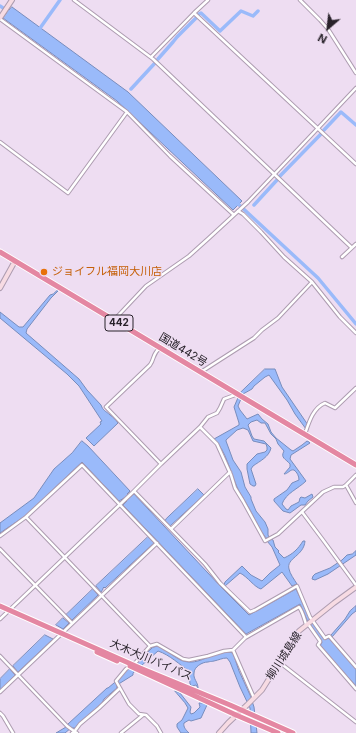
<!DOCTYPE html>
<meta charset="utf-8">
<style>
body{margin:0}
#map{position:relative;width:356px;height:733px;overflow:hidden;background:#eeddf2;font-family:Inter,sans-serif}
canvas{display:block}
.north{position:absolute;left:308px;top:8px;width:40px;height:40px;-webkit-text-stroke:3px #eeddf2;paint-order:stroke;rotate:208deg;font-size:11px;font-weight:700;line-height:16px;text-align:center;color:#28222a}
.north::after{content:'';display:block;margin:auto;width:14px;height:18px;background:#28222a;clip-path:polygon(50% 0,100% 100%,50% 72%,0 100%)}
</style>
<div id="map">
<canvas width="356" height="733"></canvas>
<div class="north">N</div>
</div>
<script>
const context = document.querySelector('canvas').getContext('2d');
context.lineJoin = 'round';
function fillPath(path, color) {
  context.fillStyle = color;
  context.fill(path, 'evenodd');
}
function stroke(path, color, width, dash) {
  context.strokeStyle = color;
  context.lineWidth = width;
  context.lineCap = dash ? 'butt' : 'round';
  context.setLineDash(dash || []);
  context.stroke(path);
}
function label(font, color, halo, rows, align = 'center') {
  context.font = font + ' Inter,"Noto Sans JP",sans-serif';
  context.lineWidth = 3;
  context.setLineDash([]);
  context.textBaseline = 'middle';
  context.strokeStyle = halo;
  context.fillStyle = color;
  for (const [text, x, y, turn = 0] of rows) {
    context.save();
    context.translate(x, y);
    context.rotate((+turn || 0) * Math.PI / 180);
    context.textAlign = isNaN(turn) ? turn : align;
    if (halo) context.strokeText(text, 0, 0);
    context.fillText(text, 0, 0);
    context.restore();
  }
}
const water = new Path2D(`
 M12,7L128,92L242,201L233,210L117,101L3,18Z
 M59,289V290L51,298L27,329L26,333L79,379L87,390L101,405C103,411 106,411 110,415C113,417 116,420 118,423L94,446L86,438L101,424L100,422L102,421L79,386L67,374L0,318V312L19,327H23L50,295L53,294Z
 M265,369H275L282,387L308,425L306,429L295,414L287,400L269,375L265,377L254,386L252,389L243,394L238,406L240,410L247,419L258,414L262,419L268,424L271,432L276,438L291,450L293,451L302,445L307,441L309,442L310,443L291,455L290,459L306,481C298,489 286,493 282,504L286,509L288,510L291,506L299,502L300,498L301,497L305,498L312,494L313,497L308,501L305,505H301L290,513L283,511L274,501V499L287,490L292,483L299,480C299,476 297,472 294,470C290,469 288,474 284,474L290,467V464C286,459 280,458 284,451L278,444L276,439L271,434L265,423H261L257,420L251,422L248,425L252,436L254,439L264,441L271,448C269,457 260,461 253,466L251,469L256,484L255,486H253L250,484L247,469V464L257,454L265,452L267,450V447L266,444L253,441L248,430L243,428L237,430L226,440V441L233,460L241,472L245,487L251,497V499L256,511L265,522L268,529V535L269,537L273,540L275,547L279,551L278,552L284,558C293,554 298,549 303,541H305C304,556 286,558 289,569C290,574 294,579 297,584L292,586L282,572L261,589C254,587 248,577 240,573L225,586L224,585L225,582L242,566L251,575L262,581L270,573L280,565L272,547L267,541L268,540C259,531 253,514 246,503C243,497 239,492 237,487C230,471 226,451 214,439L239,425V423L234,407L240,393Z
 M82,441L88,446L130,491L127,494L130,497L134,494L222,588L249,615L296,589L310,619L324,639L329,638L356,669V686L320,646L322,642L307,620L300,604L246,634L123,505L127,501L124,498L119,501L82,462L25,516L0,533V523L34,498L54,469L72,453Z
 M198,489L204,495L170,526L165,521L166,519Z
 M148,537L154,543L105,588L104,587L103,588V589L101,592L96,586Z
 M356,551V555L328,574L315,580L312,579L313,576L315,574L330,568L342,560L347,555L352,554Z
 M93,589L98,595L72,620L66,615Z
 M356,606V611L352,614L332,637L331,635L345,619L350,611Z
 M63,618L69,623L63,629L56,625Z
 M45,635L53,639L18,672L17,671L13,666Z
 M158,646C168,650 178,662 189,662C204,663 218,648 233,653L239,671L251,697V698L254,707L257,733H251L250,708L240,687L230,662L227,658C222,658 219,660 214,661C210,662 212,661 208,662C202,662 194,667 194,673C193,679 198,682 198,688L196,685L192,686L190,684L189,671C180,665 170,655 158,651L133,673V675L117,685V688L104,699L102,703L78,724L76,728H71L65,733H56L66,727H67L68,725V724L107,688H108L120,678L124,672L141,658H142L152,648Z
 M10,669L15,675L0,690V679Z
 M175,691L180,693L191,707L190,712L191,714L194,713L200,707L199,703H203L207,705L201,718L191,721L189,720L184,723C183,727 186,730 189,733H181L177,727V724L182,720L188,708L185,703Z`);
const canal = new Path2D(`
 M0,6L12,14
 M199,14L201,13L220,31L241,11L253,16L258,11
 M38,31L60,0
 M158,59L173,42L177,37L197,17
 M131,89L155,63
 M324,130L341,112L356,125
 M280,176L321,134
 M236,202L318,278L356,324
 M254,205L277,180`);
const street = new Path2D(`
 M74,0L153,59L351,247
 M300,0L320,20L328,29L356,73
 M194,13L356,164
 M0,19L127,112L170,156L234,215
 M151,57L194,13L208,0
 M0,142L68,193L127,112
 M238,211L243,214L261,232L284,257L312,282L340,317L356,333
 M342,257L356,244
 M114,320L146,286L189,256L209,238L248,202L356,88
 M160,348C152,354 155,358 150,365L106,407L161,464
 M201,372L254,338L262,330L278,318L312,282
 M200,427L217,444L231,475L235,488L243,501L265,541L278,534L323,492L334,487H343L346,485L356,475
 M305,434C309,422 313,408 325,403L335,408L356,388
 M346,485L356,503
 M134,491L205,564L220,583L249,611L250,612L255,610L297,586L310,617L325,638L329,636L330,637L356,667
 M302,512L323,540L356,585
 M26,517L150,646
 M171,529L230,472
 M0,536L26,517L82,465L246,637
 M0,549L72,623
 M0,619L132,493L161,464L200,427L208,417L217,413L220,408L224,399L235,395L236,393
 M308,624L320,641V642L318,645L356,689
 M233,650L245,638L299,607C303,612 304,619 306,624
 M0,656L67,726L71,729L77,733
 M279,662L356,722
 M0,692L157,543
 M0,713L3,716L13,733
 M72,733L74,732L80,724L99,708L120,688
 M121,733L143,715
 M161,733L157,726L146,715L139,714L129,704L116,681L126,669L136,662L150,646L157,644L183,659L189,660L208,656L224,651L233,650L254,698`);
const secondary = new Path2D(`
 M0,18L12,0
 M0,288L15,261
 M219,733L228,723L247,705L262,690L299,631L334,603L356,587`);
const highway = new Path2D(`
 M0,252L356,465
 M0,606L140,668L230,705L293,733
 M97,652L117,661
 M130,666L236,715L278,733`);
const markers = [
 [44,272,4,"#e8710a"]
];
const shields = [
 [119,323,28]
];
const shieldNames = [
 ["442",119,323]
];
const foodNames = [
 ["ジョイフル福岡大川店",52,272]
];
const streetNames = [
 ["国道442号",183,350,31],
 ["柳川城島線",284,656,-57],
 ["大木大川バイパス",151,660,23]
];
fillPath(water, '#9abafa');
stroke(water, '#788cbc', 1);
stroke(canal, '#9abafa', 3.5);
stroke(street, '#ad9cb0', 4.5);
stroke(secondary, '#ad9cb0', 6);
stroke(highway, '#fff', 7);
stroke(street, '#fff', 2.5);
stroke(secondary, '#f7dbe3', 4);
stroke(highway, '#e487a2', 5);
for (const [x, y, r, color] of markers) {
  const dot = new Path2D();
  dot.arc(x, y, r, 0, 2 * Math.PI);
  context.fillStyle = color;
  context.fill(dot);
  stroke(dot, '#eeddf2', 1.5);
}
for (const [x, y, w] of shields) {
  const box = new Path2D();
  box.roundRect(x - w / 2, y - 8, w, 16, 3);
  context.fillStyle = '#eeddf2';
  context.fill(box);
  stroke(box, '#28222a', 1);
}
label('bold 10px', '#28222a', null, shieldNames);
label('11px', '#c56008', '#eeddf2', foodNames, 'left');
label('11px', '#28222a', '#eeddf2', streetNames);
</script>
